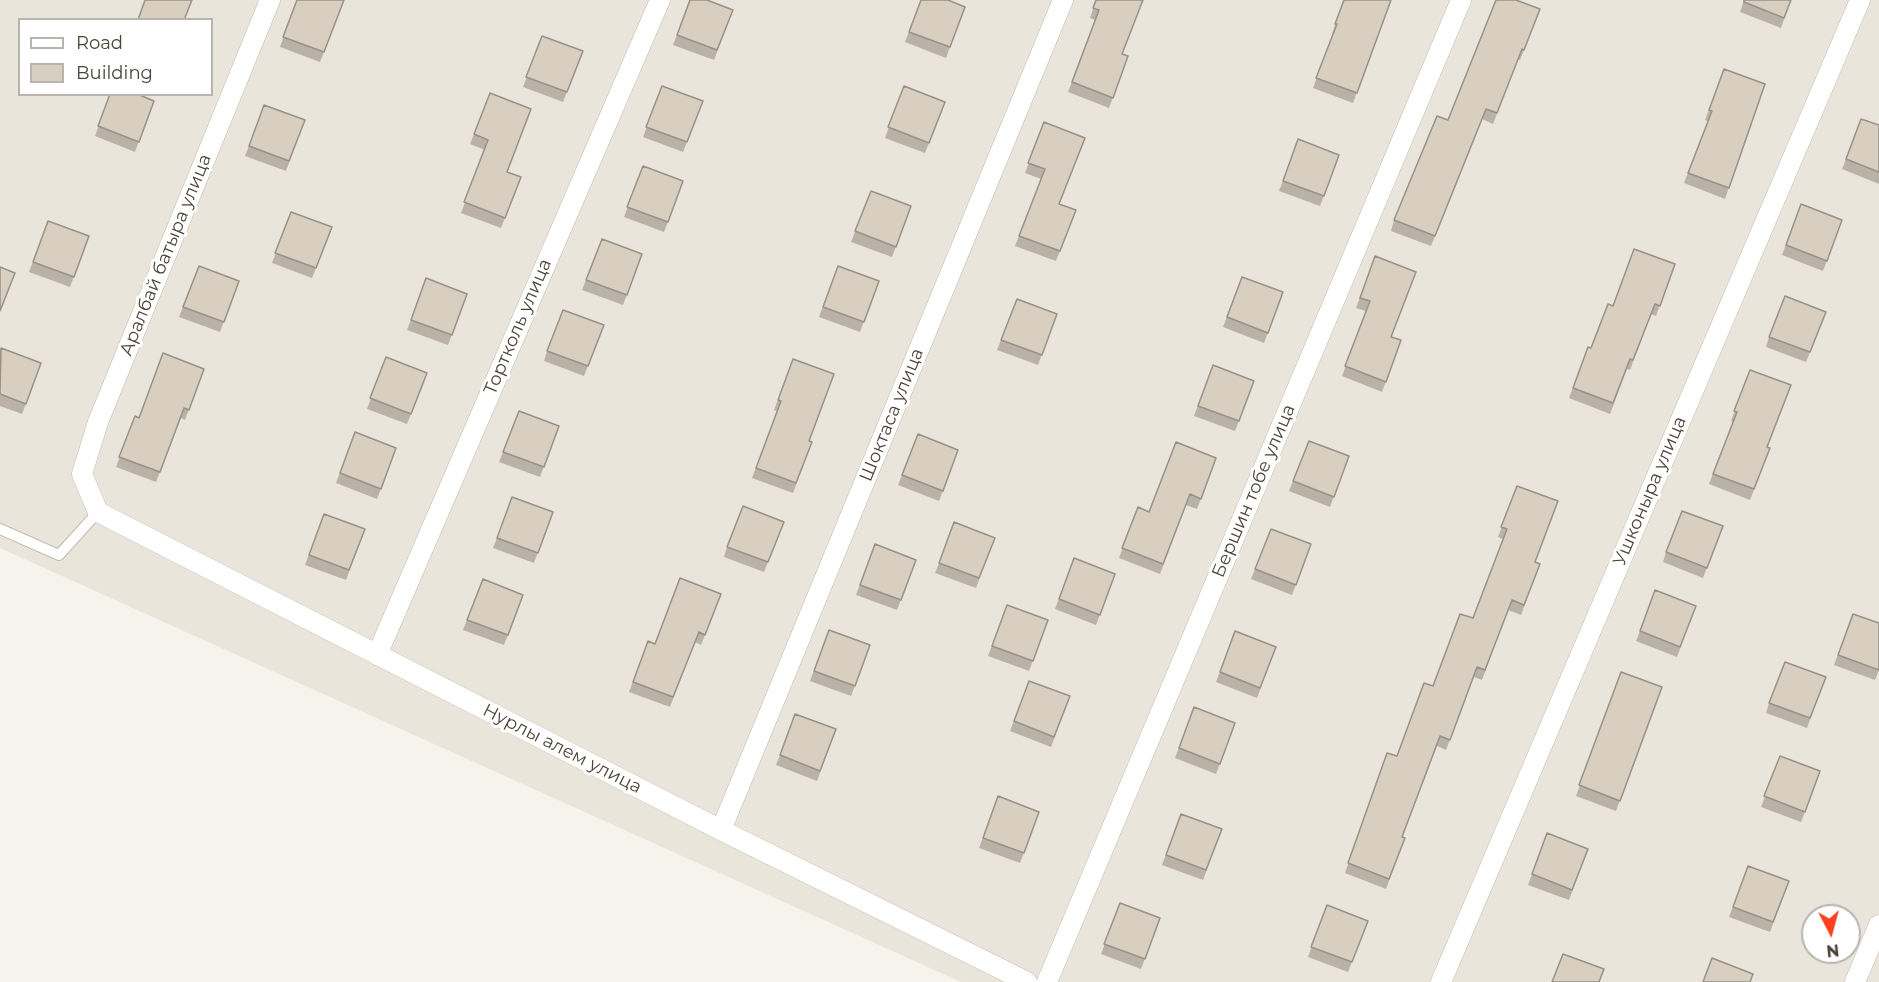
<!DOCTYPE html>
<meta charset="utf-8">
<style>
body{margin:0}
#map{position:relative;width:1879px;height:982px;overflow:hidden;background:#f6f3ec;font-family:Montserrat,sans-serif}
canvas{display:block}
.legend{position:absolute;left:18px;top:18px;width:195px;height:78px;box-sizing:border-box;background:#fff;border:2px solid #b7b4b0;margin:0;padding:8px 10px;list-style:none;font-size:18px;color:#4b4439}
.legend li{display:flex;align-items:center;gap:12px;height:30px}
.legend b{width:30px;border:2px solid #b7b4b0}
.north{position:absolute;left:1801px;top:904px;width:60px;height:60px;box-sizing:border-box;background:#fff;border:2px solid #b7b4b0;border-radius:50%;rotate:174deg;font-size:16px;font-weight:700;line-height:24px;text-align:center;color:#4b4439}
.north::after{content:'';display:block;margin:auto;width:21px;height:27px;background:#fc3f1d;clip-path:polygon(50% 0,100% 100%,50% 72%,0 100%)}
</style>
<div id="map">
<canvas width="1879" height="982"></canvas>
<ul class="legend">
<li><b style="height:8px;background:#fff"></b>Road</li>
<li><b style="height:16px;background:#d8cfc1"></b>Building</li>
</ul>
<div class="north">N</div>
</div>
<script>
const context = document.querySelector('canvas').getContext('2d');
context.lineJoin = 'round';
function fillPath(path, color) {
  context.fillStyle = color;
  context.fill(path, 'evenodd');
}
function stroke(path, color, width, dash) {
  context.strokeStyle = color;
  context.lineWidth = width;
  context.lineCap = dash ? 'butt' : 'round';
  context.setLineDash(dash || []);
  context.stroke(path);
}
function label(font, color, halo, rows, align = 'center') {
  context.font = font + ' Montserrat,sans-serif';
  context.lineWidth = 6;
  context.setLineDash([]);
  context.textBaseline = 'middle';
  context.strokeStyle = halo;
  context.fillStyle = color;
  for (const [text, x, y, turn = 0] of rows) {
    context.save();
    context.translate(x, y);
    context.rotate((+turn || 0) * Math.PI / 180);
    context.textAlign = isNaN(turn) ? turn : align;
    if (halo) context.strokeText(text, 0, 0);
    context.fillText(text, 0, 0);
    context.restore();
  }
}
const residential = new Path2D(`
 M0,0H1879V982H961L0,548ZM20,20H212V94H20ZM1813,916H1849V952H1813Z`);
const lane = new Path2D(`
 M0,529L59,555L98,512`);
const street = new Path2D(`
 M270,0L98,422L82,474L98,512L721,830L1027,982
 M377,655L660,0
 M721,830L1063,0
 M1047,982L1461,0
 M1441,982L1860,0
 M1855,982L1879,925`);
const wall = new Path2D(`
 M297,0H344L320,62L280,47Z
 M690,0L733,10L714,60L673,45Z
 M921,0L965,7L946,58L905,42Z
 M1096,0L1123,54L1128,56L1109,108L1068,92L1095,20L1090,18Z
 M1344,0H1391L1353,103L1313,88L1333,34H1332Z
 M1744,0H1791L1781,28L1740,12Z
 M1540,9L1520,60L1518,59L1493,124L1482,119L1431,246L1391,231L1394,220L1448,120Z
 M542,36L583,51L563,102L523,87Z
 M1724,69L1765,84L1725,199L1684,183L1708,121L1705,120Z
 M662,86L703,101L683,152L643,137Z
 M904,86L945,102L925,153L885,138Z
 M490,93L507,172L521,177L501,228L461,213L485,150L470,144Z
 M110,94L154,101L135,152L95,136Z
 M305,120L286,171L245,156L249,146Z
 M1044,122L1059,204L1076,210L1056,261L1015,246L1041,179L1025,173Z
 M1879,125V184L1842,169L1846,159Z
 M1339,155L1320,206L1279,191L1283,181Z
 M643,166L683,181L664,232L624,217Z
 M871,191L911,206L892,257L851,242Z
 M1801,204L1842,220L1823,271L1782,255Z
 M291,212L332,227L312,278L272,263Z
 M48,221L89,236L70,287L29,272Z
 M602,239L642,254L623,305L582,290Z
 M1375,256L1391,337L1401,340L1382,392L1342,376L1366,311L1356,308Z
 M1675,264L1656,316L1651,314L1630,370L1627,369L1610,414L1569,398L1588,347L1591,348L1613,306Z
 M199,266L239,281L220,332L179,317Z
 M838,266L879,281L860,332L819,317Z
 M1242,277L1283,292L1264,343L1223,327Z
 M426,278L467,294L448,345L407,330Z
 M1826,312L1806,362L1766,347L1769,337Z
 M1057,314L1038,365L997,350L1001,340Z
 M604,325L584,376L544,361L547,351Z
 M0,349L41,363L22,414L0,406Z
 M386,357L427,373L407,424L367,409Z
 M793,359L809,441L812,442L793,493L752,478L777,411L774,410Z
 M1213,365L1254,381L1235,431L1194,416Z
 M204,369L185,420L181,418L156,482L116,467L135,416L139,418Z
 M1750,370L1767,447L1770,448L1750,500L1709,484L1733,422L1731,421Z
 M559,426L540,477L499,462L503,452Z
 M355,432L396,448L377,499L336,483Z
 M918,434L958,450L939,501L898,485Z
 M1309,441L1349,456L1330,507L1289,491Z
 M1216,458L1197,509L1186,505L1160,574L1119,558L1138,507L1149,512Z
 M1517,486L1535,562L1540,564L1521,615L1508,610L1482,680L1474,677L1446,750L1437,746L1402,837L1405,838L1386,889L1345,873L1387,753L1397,756L1473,618L1503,539L1498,537Z
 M553,512L534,563L493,548L497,538Z
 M324,514L365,529L346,580L305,565Z
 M784,522L764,572L724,557L727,547Z
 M1723,526L1703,578L1663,562L1666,552Z
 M995,538L976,588L935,573L939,563Z
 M875,544L916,560L897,610L856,595Z
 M1311,544L1292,595L1251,579L1255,569Z
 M1074,558L1115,574L1096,625L1055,609Z
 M721,594L701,645L695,642L670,707L629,692L648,641L655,644Z
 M523,595L504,645L463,630L467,620Z
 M1007,605L1048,620L1029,671L988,656Z
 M1696,606L1677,657L1636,641L1640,631Z
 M1853,614L1879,670L1875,680L1834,665Z
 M829,630L870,645L851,696L810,681Z
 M1235,631L1276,647L1257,698L1216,682Z
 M1621,672L1662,687L1616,811L1576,796Z
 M1826,677L1807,728L1766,713L1769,703Z
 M1029,681L1070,696L1051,747L1010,731Z
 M1194,707L1235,723L1216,774L1175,758Z
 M836,729L817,781L776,765L780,755Z
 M1780,756L1820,771L1801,822L1761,807Z
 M998,796L1039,812L1020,863L979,848Z
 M1181,814L1222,829L1203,880L1162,865Z
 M1547,833L1588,849L1569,900L1528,885Z
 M1748,866L1789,881L1770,932L1729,917Z
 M1120,903L1160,918L1141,969L1101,954Z
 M1327,905L1368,921L1348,972L1308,957Z`);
const building = new Path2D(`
 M145,0H192L184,20H138Z
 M297,0H344L324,52L283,37Z
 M690,0H707L733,10L717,50L677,35Z
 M921,0H948L965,7L950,47L909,32Z
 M1096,0H1143L1122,54L1128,56L1113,98L1072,82L1099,10L1093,8Z
 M1344,0H1391L1357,93L1316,78L1337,24H1335Z
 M1496,0H1516L1540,9L1524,50L1522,49L1497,113L1486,109L1435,236L1394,220L1437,116L1448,120Z
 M1744,0H1791L1784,18L1744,2Z
 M542,36L583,51L567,92L526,77Z
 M1724,69L1765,84L1729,188L1688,173L1712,111L1709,110Z
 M662,86L703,101L687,142L646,127Z
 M904,86L945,102L929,143L888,127Z
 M490,93L531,109L507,172L521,177L505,218L464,202L488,140L474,134Z
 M110,94H137L154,101L139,142L98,126Z
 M264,105L305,120L289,161L249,146Z
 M1861,119L1879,125V172L1846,159Z
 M1044,122L1085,138L1059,204L1076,210L1060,251L1019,236L1045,169L1028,163Z
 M1298,139L1339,155L1324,196L1283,181Z
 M643,166L683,181L668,222L627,207Z
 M871,191L911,206L896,247L855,231Z
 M1801,204L1842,220L1827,261L1786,245Z
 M291,212L332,227L316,268L275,253Z
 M48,221L89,236L74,277L33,262Z
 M602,239L642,254L627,295L586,280Z
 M1634,249L1675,264L1660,306L1655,304L1633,360L1630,359L1613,403L1573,388L1588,347L1591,348L1608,304L1613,306Z
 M1375,256L1416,272L1391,337L1401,340L1386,382L1345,366L1370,301L1360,298Z
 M199,266L239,281L224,322L183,307Z
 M838,266L879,281L864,322L823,307Z
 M0,267L15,273L0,311Z
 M1242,277L1283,292L1268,333L1227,317Z
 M426,278L467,294L452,335L411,320Z
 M1785,296L1826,312L1810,352L1769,337Z
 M1017,299L1057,314L1042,355L1001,340Z
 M563,310L604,325L588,366L547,351Z
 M1,348L41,363L26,404L0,394Z
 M163,353L204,369L189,410L184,408L160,472L119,457L135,416L139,418Z
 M386,357L427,373L411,414L370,398Z
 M793,359L834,374L809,441L812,442L796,483L756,468L781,401L778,400Z
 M1213,365L1254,381L1239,421L1198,406Z
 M1750,370L1791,385L1767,447L1770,448L1754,489L1713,474L1737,412L1734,411Z
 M519,411L559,426L544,467L503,452Z
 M355,432L396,448L381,489L340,473Z
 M918,434L958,450L943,491L902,475Z
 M1309,441L1349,456L1334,497L1293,481Z
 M1176,442L1216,458L1201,499L1190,494L1163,564L1122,548L1138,507L1149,512Z
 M1517,486L1558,501L1535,562L1540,564L1524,605L1512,600L1485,670L1477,667L1450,740L1440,736L1402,837L1405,838L1389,879L1348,863L1387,753L1397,756L1424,683L1433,686L1460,614L1473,618L1507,529L1501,527Z
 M512,497L553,512L538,553L497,538Z
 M743,506L784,522L768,562L727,547Z
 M1682,511L1723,526L1707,568L1666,552Z
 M324,514L365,529L349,570L309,555Z
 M954,522L995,538L979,578L939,563Z
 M1271,529L1311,544L1296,585L1255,569Z
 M875,544L916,560L901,600L860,585Z
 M1074,558L1115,574L1100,615L1059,599Z
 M680,578L721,594L705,635L699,632L673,697L633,682L648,641L655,644Z
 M483,579L523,595L508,635L467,620Z
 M1655,590L1696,606L1680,647L1640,631Z
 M1007,605L1048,620L1033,661L992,646Z
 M1853,614L1879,623V670L1838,655Z
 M829,630L870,645L855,686L814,671Z
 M1235,631L1276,647L1260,688L1220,672Z
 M1785,662L1826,677L1810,718L1769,703Z
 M1621,672L1662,687L1620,801L1579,785Z
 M1029,681L1070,696L1054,737L1014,721Z
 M1194,707L1235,723L1220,764L1179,748Z
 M795,714L836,729L820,771L780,755Z
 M1780,756L1820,771L1805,812L1764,796Z
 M998,796L1039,812L1024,853L983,838Z
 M1181,814L1222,829L1206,870L1166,855Z
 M1547,833L1588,849L1572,890L1532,874Z
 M1748,866L1789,881L1773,922L1733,907Z
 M1120,903L1160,918L1145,959L1104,944Z
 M1327,905L1368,921L1352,962L1311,947Z
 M1563,954L1604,969L1599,982H1552Z
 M1712,958L1753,974L1750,982H1703Z`);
const streetNames = [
 ["Аралбай батыра улица",166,255,-68],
 ["Тортколь улица",518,327,-67],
 ["Шоктаса улица",892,415,-68],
 ["Бершин тобе улица",1254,491,-67],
 ["Ушконыра улица",1650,491,-67],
 ["Нурлы алем улица",562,749,27]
];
fillPath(residential, '#eae5da');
stroke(lane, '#c2bbae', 12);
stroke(street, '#c2bbae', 21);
stroke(lane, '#fff', 10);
stroke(street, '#fff', 20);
fillPath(wall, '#bab2a6');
fillPath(building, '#d8cfc1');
stroke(building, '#979187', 1.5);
label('18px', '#4b4439', '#fff', streetNames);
</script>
